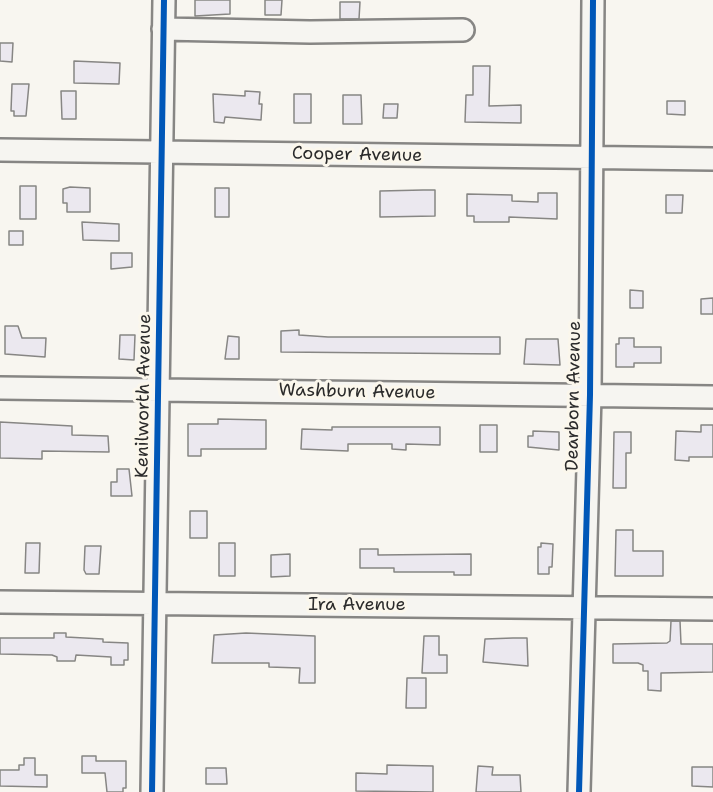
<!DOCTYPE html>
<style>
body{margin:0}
canvas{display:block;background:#f8f6f0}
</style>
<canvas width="713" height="792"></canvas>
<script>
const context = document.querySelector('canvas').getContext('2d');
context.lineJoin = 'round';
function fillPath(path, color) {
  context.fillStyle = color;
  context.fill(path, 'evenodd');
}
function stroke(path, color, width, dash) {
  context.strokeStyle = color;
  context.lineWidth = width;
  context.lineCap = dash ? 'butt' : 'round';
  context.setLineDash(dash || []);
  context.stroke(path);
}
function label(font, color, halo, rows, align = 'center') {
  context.font = font + ' "Shantell Sans",sans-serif';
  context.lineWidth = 6;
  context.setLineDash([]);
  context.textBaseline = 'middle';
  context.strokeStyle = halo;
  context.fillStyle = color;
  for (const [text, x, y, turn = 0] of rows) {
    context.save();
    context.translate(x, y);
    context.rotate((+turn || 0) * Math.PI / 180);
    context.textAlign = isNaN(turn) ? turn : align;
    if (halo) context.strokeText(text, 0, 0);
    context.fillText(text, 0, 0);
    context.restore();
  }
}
const building = new Path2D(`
 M195,0H230V14L195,16Z
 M265,0H282L281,15H265Z
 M340,2H360L359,19H340Z
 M0,43H13L12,62L0,61Z
 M74,61L120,63L119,84L74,83Z
 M473,66H490L489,106L521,105V123L465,122L466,95H473Z
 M12,84H29L26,116H14V111H11Z
 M61,91H76V119H62Z
 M245,91L260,92L259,104H262L261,120L225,117L224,123L214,122L213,94L245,96Z
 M294,94H311V123H294Z
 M343,95H361L362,124H343Z
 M667,101H685V115L667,114Z
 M384,104H398L397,118H383Z
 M20,186H36V219H20Z
 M70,187L90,188V212H67V203H63V189Z
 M215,188H229V217H215Z
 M423,190H435V216L380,217V191Z
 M538,193H557V219L509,217V222H474V216H467V194L512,195V201L538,202Z
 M666,195H683L682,213H666Z
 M82,222L119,224V241L83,240Z
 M9,231H23V245H9Z
 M111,253H132V267L111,269Z
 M630,290L643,291V308H630Z
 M713,298V314H701V299Z
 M5,326H18L22,338H46L45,357L5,354Z
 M299,330V335L328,337H500V354L281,352V331Z
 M120,335H135L134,360L119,359Z
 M228,336L239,337V359H225Z
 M619,338H634V347H661V363H634V367H616V344H619Z
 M526,339H558L560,365L524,364Z
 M218,419L266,420V449H201V456H188V424H218Z
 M0,422L72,426V435L108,436L109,452L42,451V459L0,458Z
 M480,425H497V452H480Z
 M701,425H713V457H689V461L675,460L676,431L701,432Z
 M332,427H440V445L406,444V450L392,449V444H348V451L301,449L302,429L332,430Z
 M533,431L559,432V450L528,447V436H533Z
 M614,432H631V453H626V488H613Z
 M117,469H129L132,496H111V482H117Z
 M190,511H207V538H190Z
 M616,530H633V551H663V576H615Z
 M26,543H40L39,573H25Z
 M219,543H235V576H219Z
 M541,543L553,544L552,567H549V574H538V547H541Z
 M85,546H101L99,574H86L84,570Z
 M360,549H378V555L471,554V575H454V572H394V568H360Z
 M290,554V576L271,577V555Z
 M671,621H680L681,644H713V672L661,673V691L648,690V671H643V665L638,663H613V644L667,643L670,641Z
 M54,633H66V637L103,639V642L128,643V660H124V665H111V657L76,655L75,661H57V657L52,655L0,654V638H54Z
 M246,633L315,636V683H299L300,668L269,667V663H212L214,635Z
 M424,636H439V655H447V673H422Z
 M513,638H527L528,666L483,662L485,639Z
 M407,678H426V708H406Z
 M82,756H96V761H126V788H123V792H107L105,773H82Z
 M24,758H35V775H47V787L0,786V770H19V765H24Z
 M387,765L433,766V792L356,791V773L387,774Z
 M478,766L493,767L492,775H520L521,792H476Z
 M692,767H713V787L692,786Z
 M206,768H226L227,784H206Z`);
const minor = new Path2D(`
 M163,29L310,32L463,30
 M0,150L713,159
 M0,388L713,397
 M0,602L713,609
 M152,792L164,0
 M579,792L590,395L593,0`);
const cycleway = new Path2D(`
 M152,792L164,0
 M579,792L590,395L593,0`);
const streetNames = [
 ["Cooper Avenue",357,155,1],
 ["Washburn Avenue",357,392,1],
 ["Kenilworth Avenue",144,396,-89],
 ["Dearborn Avenue",574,396,-89],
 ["Ira Avenue",357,605]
];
fillPath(building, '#ebe8ef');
stroke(building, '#878684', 1.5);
stroke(minor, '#878684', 26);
stroke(minor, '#f6f5f1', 21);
stroke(cycleway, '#0057b8', 6);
label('18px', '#2b2b2b', '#fbf7ec', streetNames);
</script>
